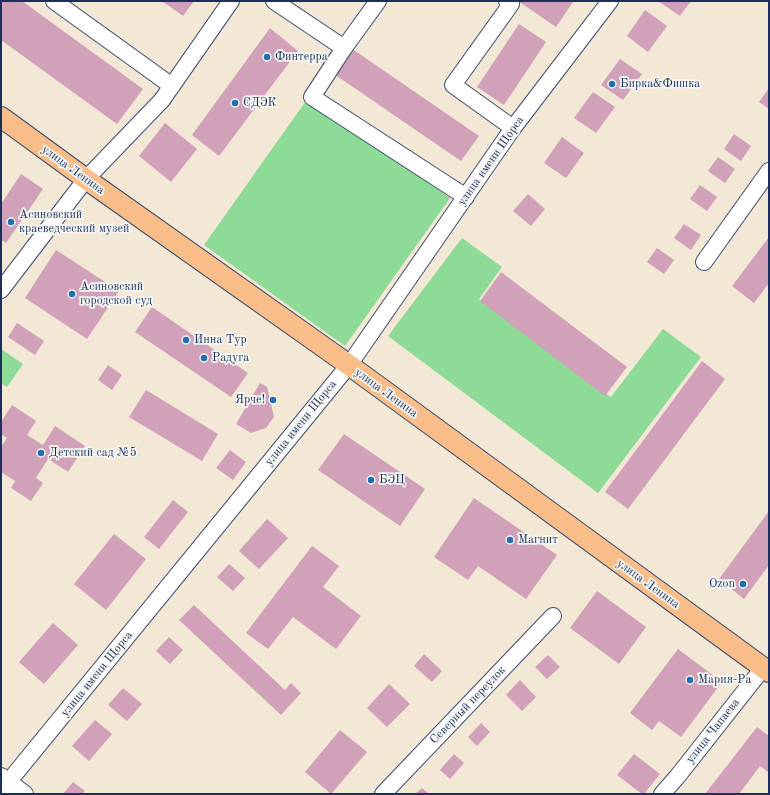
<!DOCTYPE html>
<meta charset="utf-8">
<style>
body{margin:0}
#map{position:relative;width:770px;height:795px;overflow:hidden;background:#f2e8d5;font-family:"Old Standard TT",serif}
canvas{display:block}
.frame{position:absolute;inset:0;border:2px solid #1b2f5e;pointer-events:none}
</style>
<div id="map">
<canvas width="770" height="795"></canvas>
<div class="frame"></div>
</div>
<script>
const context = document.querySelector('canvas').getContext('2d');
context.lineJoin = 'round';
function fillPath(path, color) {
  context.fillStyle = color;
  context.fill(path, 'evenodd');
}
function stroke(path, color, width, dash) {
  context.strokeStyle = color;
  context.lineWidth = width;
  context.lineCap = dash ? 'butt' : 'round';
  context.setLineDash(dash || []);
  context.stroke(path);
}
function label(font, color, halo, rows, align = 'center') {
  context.font = font + ' "Old Standard TT",serif';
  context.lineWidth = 3.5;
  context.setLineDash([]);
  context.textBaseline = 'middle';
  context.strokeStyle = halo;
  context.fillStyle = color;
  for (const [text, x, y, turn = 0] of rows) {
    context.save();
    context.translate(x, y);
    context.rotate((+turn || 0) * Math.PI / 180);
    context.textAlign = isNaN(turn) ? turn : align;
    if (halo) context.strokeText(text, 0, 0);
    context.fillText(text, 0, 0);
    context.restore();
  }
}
const green = new Path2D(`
 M308,98L450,198L345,346L204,245Z
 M462,238L502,267L479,299L611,397L663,329L701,357L598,493L388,336Z
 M1,349L23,364L7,387L1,383Z`);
const building = new Path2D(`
 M1,1H22L143,89L117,124L1,40Z
 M162,1H194L183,16Z
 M518,1H571L573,2L556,27Z
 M658,1H691L680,16Z
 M645,10L667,26L648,52L627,36Z
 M519,24L546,42L504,105L477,87Z
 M270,28L298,51L219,156L192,135Z
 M348,46L479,136L461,161L331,72Z
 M620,59L642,74L623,100L601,85Z
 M769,88V109L759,102Z
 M593,92L615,107L596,133L574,118Z
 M165,123L197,149L171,182L139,156Z
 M734,134L751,146L741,161L724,149Z
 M562,137L584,153L566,178L544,163Z
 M718,157L735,169L725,183L708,171Z
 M21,174L43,189L6,243L1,240V204Z
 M700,185L717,197L707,211L690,199Z
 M528,194L545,209L531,226L513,211Z
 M684,224L701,235L691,250L674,238Z
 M769,237V283L754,303L732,286Z
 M657,248L674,260L664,274L647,262Z
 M56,250L119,291L87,339L25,298Z
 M501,272L627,367L605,396L480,301Z
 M152,307L248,373L231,397L135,332Z
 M17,323L44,341L35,355L8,337Z
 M702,361L725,379L628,509L605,492Z
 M108,365L122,375L112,390L98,380Z
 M260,383L267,387L274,417L266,428L251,433L236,424Z
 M146,390L218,434L202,461L129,417Z
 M12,405L36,421L27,435L43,445L55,426L85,446L68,472L48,459L36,478L43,483L31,501L11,488L15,481L1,472V447L7,438L1,434V422Z
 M344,434L425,489L400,526L318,470Z
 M230,450L246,462L233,480L216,468Z
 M474,498L557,555L526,599L478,566L468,580L434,557Z
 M173,500L188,512L159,549L144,537Z
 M769,511V565L744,599L719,579Z
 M267,519L288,538L259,569L239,551Z
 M114,534L146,559L106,610L74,584Z
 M312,546L339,566L323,587L361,616L336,649L293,617L268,649L246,633Z
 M229,564L245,578L233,591L217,577Z
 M597,591L646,627L619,664L570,628Z
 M194,605L285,690L291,683L301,693L281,715L179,620Z
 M53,623L78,645L44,684L19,662Z
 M169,637L183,650L170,664L156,651Z
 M678,649L722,682L681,737L659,721L652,730L630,713Z
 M424,654L442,671L432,682L414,666Z
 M548,655L560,667L547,679L535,667Z
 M520,680L536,697L522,711L506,695Z
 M389,684L410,704L387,727L367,708Z
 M123,688L142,704L127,721L108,705Z
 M95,720L112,734L89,761L72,746Z
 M481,723L490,732L477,746L468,737Z
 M757,727L769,736V773L760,766L739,794H705Z
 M340,730L367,752L331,794L305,772Z
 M454,754L464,763L450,779L440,770Z
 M634,754L660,774L644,794H642L617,775Z
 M73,782L85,791L82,794H63Z
 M422,788L429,794H415Z`);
const minor = new Path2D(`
 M54,1L172,86
 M274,1L344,48
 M378,1L344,48L312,97L466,197
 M507,1L511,4L453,85L513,128
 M704,262L769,171
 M1,290L86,179L162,100L231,1
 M1,776L25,794
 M1,791L349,365L513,128L610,1
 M383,794L553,616
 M662,794L677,777L763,668`);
const major = new Path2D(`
 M1,117L86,179L349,365L769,672`);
const markers = [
 [267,57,4,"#1f6fb2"],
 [612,84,4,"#1f6fb2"],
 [235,103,4,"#1f6fb2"],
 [11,222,4,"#1f6fb2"],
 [72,294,4,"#1f6fb2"],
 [186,340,4,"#1f6fb2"],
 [204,358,4,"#1f6fb2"],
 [273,400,4,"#1f6fb2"],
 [41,453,4,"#1f6fb2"],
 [371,480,4,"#1f6fb2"],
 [510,540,4,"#1f6fb2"],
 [743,584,4,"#1f6fb2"],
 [690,680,4,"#1f6fb2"]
];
const poiNames = [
 ["Финтерра",275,57],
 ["Бирка&Фишка",620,84],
 ["СДЭК",243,103],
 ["Асиновский",19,215],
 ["краеведческий музей",19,229],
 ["Асиновский",80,287],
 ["городской суд",80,301],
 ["Инна Тур",194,340],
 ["Радуга",212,358],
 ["Ярче!",265,400,"right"],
 ["Детский сад №5",49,453],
 ["БЭЦ",379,480],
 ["Магнит",518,540],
 ["Ozon",735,584,"right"],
 ["Мария-Ра",698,680]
];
const streetNames = [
 ["улица имени Щорса",491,161,-55],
 ["улица Ленина",73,170,36],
 ["улица Ленина",386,393,36],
 ["улица имени Щорса",301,423,-51],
 ["улица Ленина",648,584,36],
 ["улица имени Щорса",97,674,-51],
 ["Северный переулок",468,705,-46],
 ["улица Чапаева",713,731,-52]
];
fillPath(green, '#8eda97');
fillPath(building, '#d0a1b9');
stroke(minor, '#3b4b70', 18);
stroke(major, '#3b4b70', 22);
stroke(minor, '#fff', 16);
stroke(major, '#f8bd89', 20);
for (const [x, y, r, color] of markers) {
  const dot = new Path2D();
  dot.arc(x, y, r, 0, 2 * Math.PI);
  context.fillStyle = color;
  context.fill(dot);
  stroke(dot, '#f6f6f2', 1.5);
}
label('12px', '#1b2f5e', '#f6f6f2', poiNames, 'left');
label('12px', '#1b2f5e', '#f6f6f2', streetNames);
</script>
